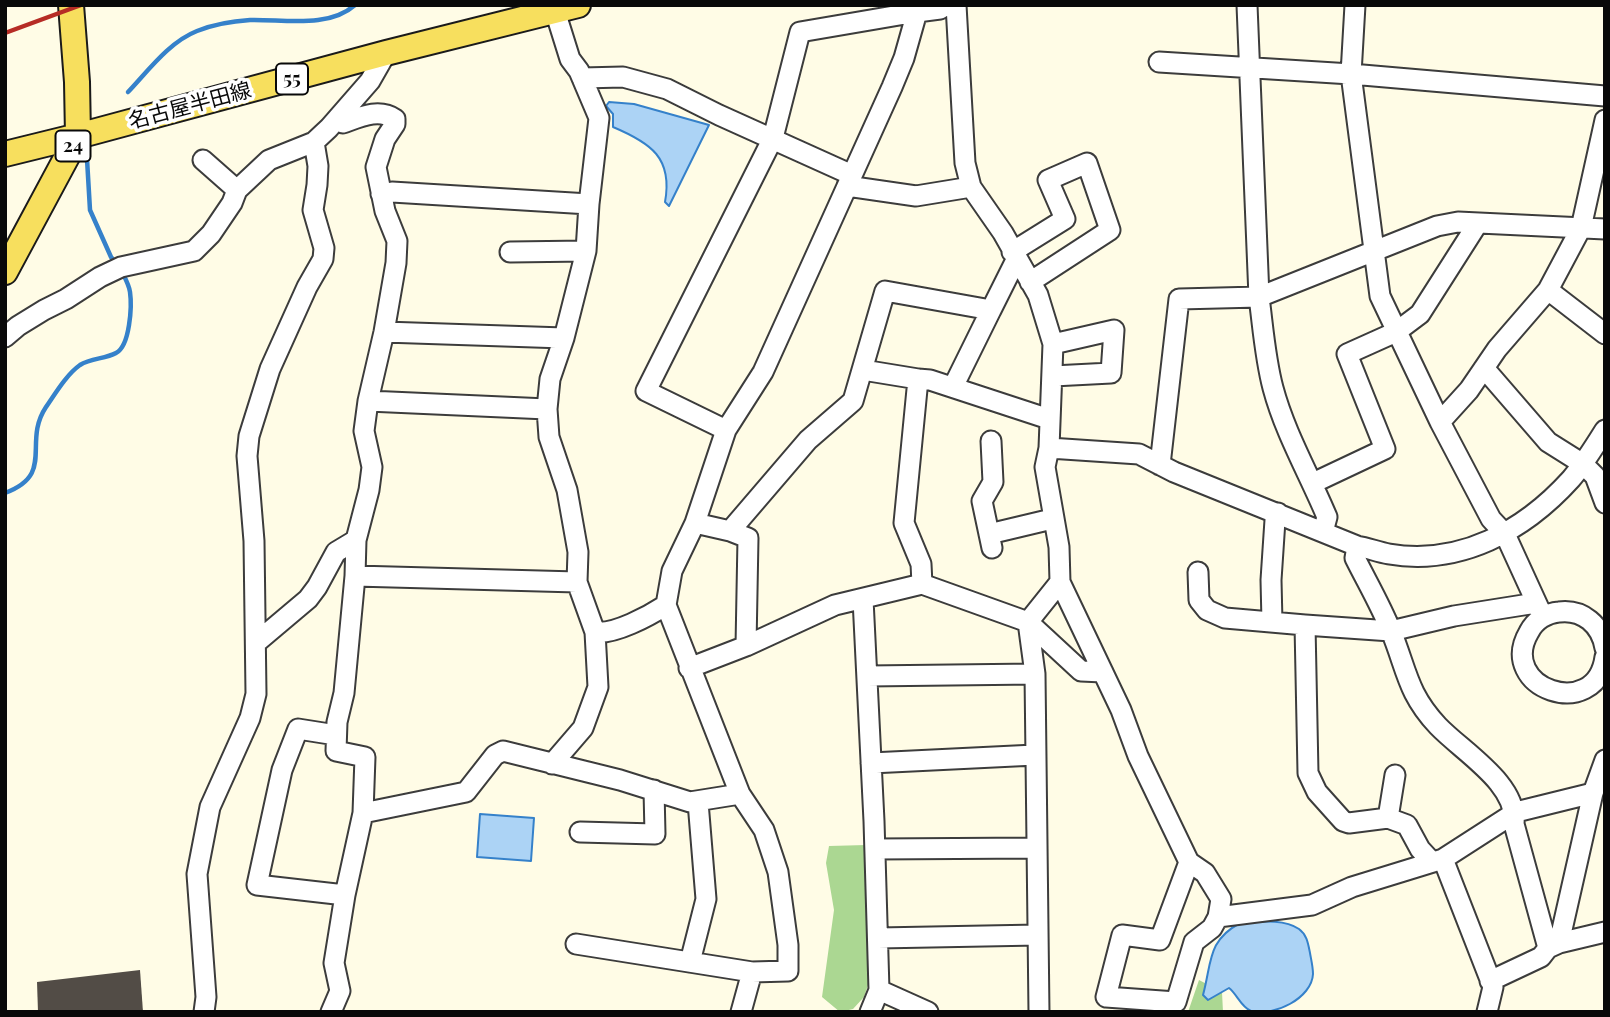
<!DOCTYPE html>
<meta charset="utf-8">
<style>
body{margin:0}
#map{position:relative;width:1610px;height:1017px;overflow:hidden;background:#fffce6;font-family:"Playfair Display",serif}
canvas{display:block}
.frame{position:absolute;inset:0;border:7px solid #090909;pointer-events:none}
</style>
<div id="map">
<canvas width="1610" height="1017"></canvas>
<div class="frame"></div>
</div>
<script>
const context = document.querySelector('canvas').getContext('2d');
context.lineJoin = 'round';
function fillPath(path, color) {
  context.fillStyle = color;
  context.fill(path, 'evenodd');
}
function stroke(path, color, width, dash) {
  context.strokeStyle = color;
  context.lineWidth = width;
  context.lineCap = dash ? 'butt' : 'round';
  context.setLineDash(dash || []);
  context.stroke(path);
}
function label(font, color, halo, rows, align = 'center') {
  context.font = font + ' "Playfair Display","Noto Sans JP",serif';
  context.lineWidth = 7;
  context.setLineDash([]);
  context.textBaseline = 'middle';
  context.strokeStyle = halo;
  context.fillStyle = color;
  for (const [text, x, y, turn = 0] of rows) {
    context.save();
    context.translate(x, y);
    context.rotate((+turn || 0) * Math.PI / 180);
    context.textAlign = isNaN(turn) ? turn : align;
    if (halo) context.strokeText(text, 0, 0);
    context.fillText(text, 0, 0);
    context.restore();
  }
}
const forest = new Path2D(`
 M866,845L875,964L864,997L853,1009L840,1012L822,997L834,910L826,863L829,846Z
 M1199,980L1222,992L1223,1012H1188Z`);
const water = new Path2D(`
 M609,102L634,104L709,125L669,206L665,202C673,158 651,143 613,127V114L606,106Z
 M480,814L534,818L531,861L477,857Z
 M1240,923C1258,922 1283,918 1299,929C1307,935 1308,943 1310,953C1311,959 1313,967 1313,974C1312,998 1274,1017 1251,1011C1241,1007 1237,994 1229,988L1208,1000L1203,995C1212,962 1207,941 1240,923Z`);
const stream = new Path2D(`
 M128,92C148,71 169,42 197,31C212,25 234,21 250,20C283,19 328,29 355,5
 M87,159L90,210L111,257L115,262
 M5,493C56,474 22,443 46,407C55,394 66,375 80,365C91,358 105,359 116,353C130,346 132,306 130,292C129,285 125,278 122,272`);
const building = new Path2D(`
 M140,970L143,1012H38L37,982Z`);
const minor = new Path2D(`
 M956,5L965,163L971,187L1003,233L1038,295L1053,344L1049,448L1045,467L1059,547L1060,582L1121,710L1138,756L1189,862L1205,873L1221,899L1218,917L1312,905L1352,887L1443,859L1516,812L1593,793L1605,760
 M1247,5L1259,297C1263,327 1265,358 1273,388C1285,433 1309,474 1327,517L1323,532
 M1355,5L1351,74L1380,296L1440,422L1491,519L1505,534L1543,617
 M555,11L570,59L579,71L599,118L589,204L586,251L564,338L550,379L547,409L549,437L567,490L578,552L577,582L595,632C614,635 649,616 666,605
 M1159,62L1351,74L1605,96
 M582,78L623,77L667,89L719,115L852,175
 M203,160L237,190
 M847,186L916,196L971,187
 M381,194L392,192L589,204
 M510,252L586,251
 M1012,252L1065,219L1048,180L1087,163L1110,230L1030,282
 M1548,290L1605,334
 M384,332L564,338
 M5,337L18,326L44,310L66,299L100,277L121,267L194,251L211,234L232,203L237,190L269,160L314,142L329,128L370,81L386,53
 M1053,344L1114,330L1111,373L1053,376
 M1484,368L1548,442L1583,464L1595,476L1605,503
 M863,370L918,379
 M953,387L991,310
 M368,401L547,409
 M1440,422L1469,390L1497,349L1548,290L1581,228L1605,120
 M726,430L646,391L773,138L800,32L917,12
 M991,441L993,482L982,501L992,548
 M1049,448L1139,454L1174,472L1357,546C1368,548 1378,552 1389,554C1460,566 1524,531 1571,479C1584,464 1594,447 1605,430
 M1160,465L1179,299L1259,297L1437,226L1458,222L1605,229
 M1313,483L1385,449L1347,354L1396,332L1420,314L1478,223
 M695,523L730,531L748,538L746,646
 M730,531L808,440L853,401L885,291L991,310L1017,258
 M989,534L1052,519
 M1357,546L1355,558C1367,582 1381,606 1391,631C1407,670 1407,693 1438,726C1464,753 1518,784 1514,824L1548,948
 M1198,572L1199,600L1207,610L1225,618L1305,625L1391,631L1454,616L1536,603
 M355,576L577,582
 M1060,582L1028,622L1081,671L1103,672
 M922,584L921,564L904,523L918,379L930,380L1049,419
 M863,599L874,821L879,990L928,1012
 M1272,622L1271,580L1275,520L1278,513
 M1305,625L1308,773L1317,792L1343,821L1349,823L1388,818L1395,775
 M257,642L308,599L317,587L336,552L356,540
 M1605,648C1601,625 1583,609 1559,612C1547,613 1535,620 1529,632C1496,688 1596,723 1605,657
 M689,668L746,646L835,605L922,584L1028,622L1035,674L1039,1012
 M867,676L1035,674
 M336,735L298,729L282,770L257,885L345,895
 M871,763L1035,755
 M552,764L583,728L598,687L595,632
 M363,813L466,792L495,755L503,751L620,780L690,802L740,794
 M1388,818L1407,825L1420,849L1432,862
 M580,832L655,834L654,790
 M875,849L1037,848
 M1443,859L1493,987L1487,1012
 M1189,862L1160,940L1122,935L1106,997L1176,1002L1194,942L1212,928L1218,917
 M878,938L1038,935
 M1559,943L1593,793
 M576,944L752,972L788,971V945L778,872L764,830L740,794L666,605L672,571L695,523L726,430L763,372L892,87L904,58L917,12L940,9L946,5
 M690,962L706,899L698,802
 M1490,981L1541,957L1548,948L1559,943L1605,932
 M204,1012L206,997L197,874L210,807L250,718L256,694L254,541L247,456L249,436L270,369L307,287L323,259L324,248L313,210L317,185L318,166L314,142
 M331,1012L340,991L334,963L345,895L363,813L365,757L336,751L337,722L344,693L355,576L356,540L369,490L372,467L364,431L368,401L384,332L396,263L397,241L385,211L376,167L385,139L395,124V119C379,108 360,117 343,123L338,119
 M741,1012L752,972
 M870,1012L879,990`);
const major = new Path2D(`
 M5,154L78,136L386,53L578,5
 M5,272L78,136L77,82L71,5`);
const rail = new Path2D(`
 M5,33L81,5`);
const shields = [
 [292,79,32],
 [73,146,35]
];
const shieldNames = [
 ["55",292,79],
 ["24",73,146]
];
const streetNames = [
 ["名古屋半田線",190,106,-15]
];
fillPath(forest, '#abd792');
fillPath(water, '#acd3f5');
stroke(water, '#3581ca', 2);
stroke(stream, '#3581ca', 4.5);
fillPath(building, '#524c46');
stroke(minor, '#3c3c3c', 23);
stroke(major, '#1a1a1a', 28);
stroke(minor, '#fff', 19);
stroke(major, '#f7df5e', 24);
stroke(rail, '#b62c25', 4.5);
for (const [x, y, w] of shields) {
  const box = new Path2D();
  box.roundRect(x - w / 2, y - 15.5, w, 31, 5);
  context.fillStyle = '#fff';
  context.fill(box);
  stroke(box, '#090909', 2);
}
label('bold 19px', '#090909', null, shieldNames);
label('21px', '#090909', '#fff', streetNames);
</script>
